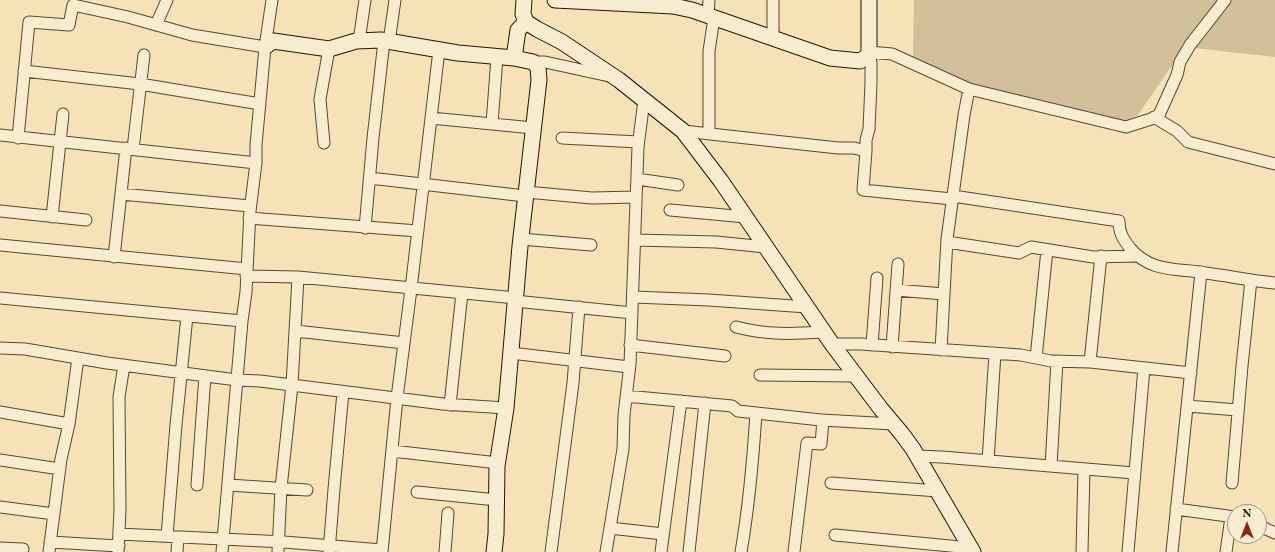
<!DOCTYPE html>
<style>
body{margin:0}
#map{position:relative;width:1275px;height:552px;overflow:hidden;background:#f5e2b7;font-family:"EB Garamond",serif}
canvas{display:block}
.north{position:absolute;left:1227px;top:504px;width:40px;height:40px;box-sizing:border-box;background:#f8ecd0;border:1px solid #a2967f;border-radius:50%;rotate:0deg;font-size:11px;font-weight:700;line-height:16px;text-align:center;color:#221506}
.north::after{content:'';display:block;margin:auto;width:14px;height:18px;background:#8f2418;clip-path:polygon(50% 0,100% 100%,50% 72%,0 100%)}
</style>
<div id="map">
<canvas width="1275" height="552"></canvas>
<div class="north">N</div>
</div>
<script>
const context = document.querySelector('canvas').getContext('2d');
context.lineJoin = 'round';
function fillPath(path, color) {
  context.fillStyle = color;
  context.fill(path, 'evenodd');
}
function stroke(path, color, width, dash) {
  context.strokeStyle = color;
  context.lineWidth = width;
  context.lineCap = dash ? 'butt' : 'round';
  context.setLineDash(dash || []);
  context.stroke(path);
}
const green = new Path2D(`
 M914,0H1275V57L1185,47L1137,116L1121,122L966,84L913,61Z`);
const street = new Path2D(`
 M773,0V38
 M708,16L709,0
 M156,25L167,0
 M359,41L365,0
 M389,42L395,0
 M869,52L892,54L969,89L1126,127L1151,119L1159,115L1177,75L1180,62L1190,45L1225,0
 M869,55L871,62V83L869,129L866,140V151L863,190L952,199
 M533,62H545L609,76
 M24,71L140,84L260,104
 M1154,117L1177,131L1188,142L1275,164
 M431,118L533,128
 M492,124L497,57
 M683,131L838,148H854L866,151
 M709,134V51L714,18
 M0,135L256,163
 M18,138L29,22L69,25L73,5L128,17L192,35L265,47
 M562,138L638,142
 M324,143L320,99L329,49
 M133,149L144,55
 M370,178L525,196
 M637,179L678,185
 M526,192L592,198L636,197
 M121,194L250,206
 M953,196L1119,221C1119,233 1123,239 1130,248C1151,273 1177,268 1206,273C1229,276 1252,281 1275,283
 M670,210L746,217
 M0,211L86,220
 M52,217L63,114
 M249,218L418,231
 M365,228L373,138L384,41
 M521,239L591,245
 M635,240L716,242L766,247
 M947,242L1019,253L1031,247L1093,257L1136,256
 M0,245L247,269
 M114,257L126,148
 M246,276L298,277L516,298
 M896,290L944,294
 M633,297L709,300L807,307
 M0,298L242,321
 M515,301L632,313
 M736,327C767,335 792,334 824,332
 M296,331L404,343
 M832,344H861L1021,355L1051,361L1090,362L1191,373
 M630,345L725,356
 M872,345L877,278
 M892,347L898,264
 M0,348L25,349L107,363L237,380L260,381L443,404L506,408
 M941,350L947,239L964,115L969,89
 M511,353L629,367
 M1036,358L1047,250
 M1090,362L1101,256
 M760,375L856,376
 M626,396L732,406L738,411L821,420L893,424
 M450,405L462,293
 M1187,406L1238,410
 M0,412L69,424
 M392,451L498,463
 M917,456L942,457L1134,473
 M0,460L60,469
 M988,461L995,353
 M1051,466L1057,361
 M831,483L938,491
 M1232,483L1242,366L1251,280
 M197,485L205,376
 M228,485L307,490
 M417,492L497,500
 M0,507L54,514
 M1176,509L1235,517
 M1259,524L1266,529L1275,533
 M610,528L663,534
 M119,534L284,542L382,550
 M835,535L971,548
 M167,536L176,425L187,316
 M50,542L119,546
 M0,548L23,549
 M49,552L61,459L69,424L78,358
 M118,552L120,510L119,397L124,365
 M177,552L178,537
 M222,552L242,321L246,292L250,211L256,163V145L265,47L272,0
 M278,552L281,488L292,385L298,277
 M329,552L334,489L343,392
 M382,552L397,398L411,289L439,50
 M445,552L448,513
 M551,552L573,383L579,307
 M606,552L623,449L624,415L630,364L638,147L644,100
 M661,552L681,401
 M689,552L705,403
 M741,552C749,506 753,460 756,413
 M794,552L807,443L821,444L823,420
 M1082,552L1084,469
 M1128,552L1144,368
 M1172,552L1201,272
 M1226,552L1231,517`);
const secondary = new Path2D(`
 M524,0L523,14L526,22L537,29L562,42L619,80L683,131L721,181L832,344L881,409L902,434L913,449L973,552
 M555,0L673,6L692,10L830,58L860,61L869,55V0
 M265,47L273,41L329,49L356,41L381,40L458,53L514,58L533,62L538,67L539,80L520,246L506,408L497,466L496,534L494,552
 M514,58L518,30L526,22`);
fillPath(green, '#d1bf99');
stroke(street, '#574832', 13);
stroke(secondary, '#221506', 17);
stroke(street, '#f8ecd0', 11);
stroke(secondary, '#f8ecd0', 15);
</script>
